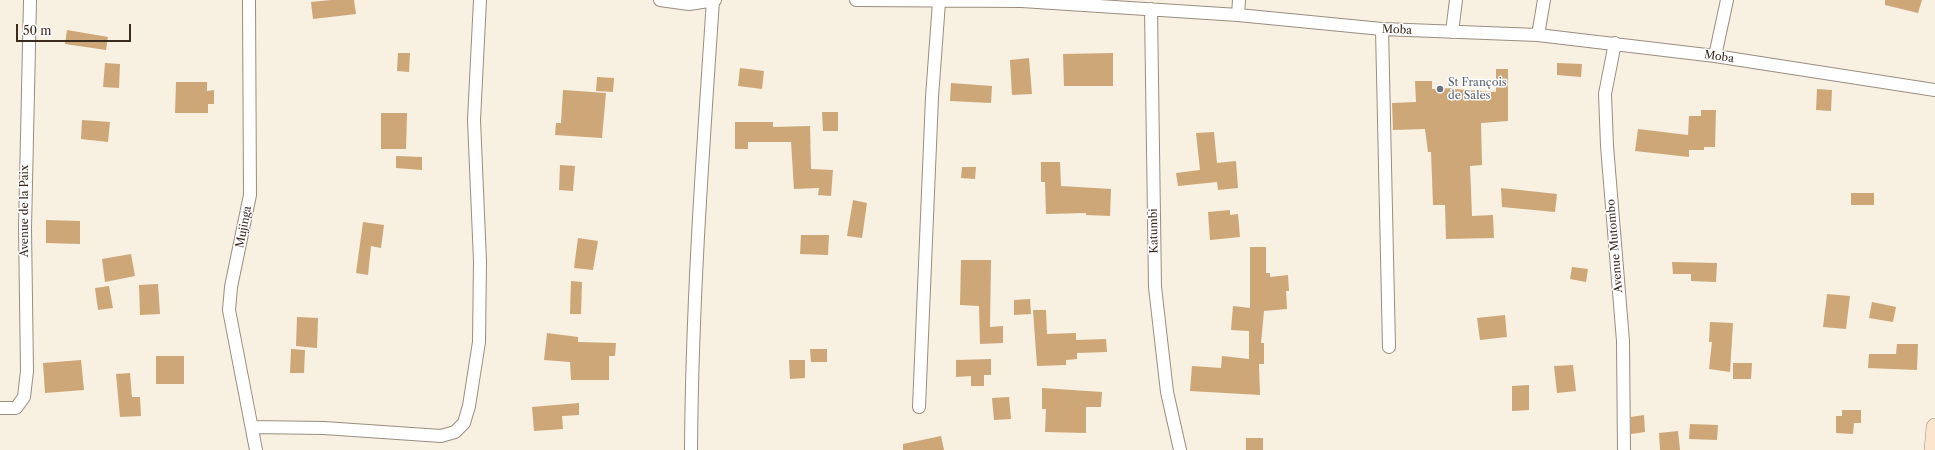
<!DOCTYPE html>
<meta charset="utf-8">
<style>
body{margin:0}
#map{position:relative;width:1935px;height:450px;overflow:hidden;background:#f8f0e1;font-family:"Libre Caslon Text",serif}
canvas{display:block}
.scale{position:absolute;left:16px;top:24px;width:115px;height:18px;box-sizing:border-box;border:2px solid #3b2a1e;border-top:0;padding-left:5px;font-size:12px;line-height:14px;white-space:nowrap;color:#3b2a1e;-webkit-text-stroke:3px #fff;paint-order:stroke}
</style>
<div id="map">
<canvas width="1935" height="450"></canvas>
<div class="scale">50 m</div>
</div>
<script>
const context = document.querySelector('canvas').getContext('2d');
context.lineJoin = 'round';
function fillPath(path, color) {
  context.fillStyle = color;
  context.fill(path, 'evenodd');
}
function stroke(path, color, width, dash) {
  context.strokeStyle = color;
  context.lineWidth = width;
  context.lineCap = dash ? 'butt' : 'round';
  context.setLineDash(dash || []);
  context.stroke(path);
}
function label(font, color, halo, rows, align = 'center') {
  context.font = font + ' "Libre Caslon Text",serif';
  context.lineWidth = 3;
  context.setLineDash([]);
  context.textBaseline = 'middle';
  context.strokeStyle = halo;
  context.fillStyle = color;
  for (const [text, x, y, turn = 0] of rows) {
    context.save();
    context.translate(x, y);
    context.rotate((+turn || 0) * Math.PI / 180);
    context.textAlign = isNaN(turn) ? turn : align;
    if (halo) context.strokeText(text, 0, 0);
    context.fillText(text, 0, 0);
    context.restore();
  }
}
const building = new Path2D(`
 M331,0H354L356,14L313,19L311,2Z
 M1885,0H1922L1918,13L1885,5Z
 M67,30L108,37L106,50L65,44Z
 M398,53H410L409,72L397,71Z
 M1113,53V86H1064L1063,54Z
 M1029,58L1032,94L1012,95L1010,60Z
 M105,63L120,64L119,88L103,87Z
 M1557,63L1582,64L1581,77L1557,75Z
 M740,68L764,71L762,89L738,86Z
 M1496,69H1508V121L1481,123L1482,165L1470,166L1472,216L1493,215L1494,238L1446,239L1445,205H1433L1431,152H1428L1425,129L1393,130L1392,103L1416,102L1415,81H1432V89L1454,88V89L1496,92Z
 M597,77L614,78L613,92L596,91Z
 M176,82H207V91L214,90V104H208V113H175Z
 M951,83L992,86L991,103L950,101Z
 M1817,89L1832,90L1831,111L1816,110Z
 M563,90L606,93L602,138L555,135L556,123H561Z
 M1701,110H1716L1715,147H1704V150H1689V157L1635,151L1638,129L1688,135L1689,116H1701Z
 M822,112H838V131H823Z
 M381,113H407L406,149H381Z
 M82,120L110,122L108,142L81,139Z
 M735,122H773V127L810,126L811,169L833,170L831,196L818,195L819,188L794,189L791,142H748V149H735Z
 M1214,132L1217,163L1236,161L1238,188L1218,190L1217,182L1178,186L1176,173L1200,170L1196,133Z
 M396,156L422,157V170L396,168Z
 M1041,162H1060L1061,186L1111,189L1110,216L1086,215V213L1046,214L1045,182H1041Z
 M560,165L575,166L573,191L559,190Z
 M962,167H976L975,179L961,178Z
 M1501,188L1557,194L1555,212L1502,207Z
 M1851,193H1874V205H1851Z
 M853,200L867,203L862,238L847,236Z
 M1230,210V215L1238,214L1240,237L1210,240L1208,212Z
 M46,220L80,221V244L46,243Z
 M363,222L384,225L381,248L371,246L368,275L356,273Z
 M801,235H829L828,255L800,254Z
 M578,238L598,241L593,270L574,268Z
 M1250,247H1266V273H1270V277L1288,275L1289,291H1286L1287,309L1264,311L1261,343H1264V364H1259L1260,395L1190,391L1192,366L1221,368L1222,356L1249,359V331L1231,330L1233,306L1250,308Z
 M131,254L135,276L105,282L102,259Z
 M961,260H991L990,327L1003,326V343L980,344L979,306L960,305Z
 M1672,262L1717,263L1716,282L1691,281V274H1673Z
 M1572,267L1588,269L1586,282L1570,279Z
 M571,281L582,282L581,314H570Z
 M158,284L160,314L140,315L139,285Z
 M109,286L113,308L98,310L95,288Z
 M1827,294L1850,296L1846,329L1823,327Z
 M1030,299L1031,314L1014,315V300Z
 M1872,302L1896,307L1893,322L1869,318Z
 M1033,310H1046L1047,334L1076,333V340L1106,339L1107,352L1077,353V359L1066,360V365L1037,366Z
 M1505,315L1507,337L1480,340L1477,318Z
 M297,317L318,318L317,348L296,346Z
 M1710,322L1733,323L1730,372L1709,369L1712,342H1709Z
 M547,333L578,337V342L616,343L615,356H609V380H571L570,362L544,360Z
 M1897,344H1918L1917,370L1868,368L1869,354H1896Z
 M291,349L305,350L304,373H290Z
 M810,349H827V362H811Z
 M156,356H184V384H156Z
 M991,359V375H984V386H971V376L956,377V360Z
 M81,360L84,390L45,393L43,363Z
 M789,360H805V378L790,379Z
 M1733,363H1752L1751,379H1733Z
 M1573,365L1576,391L1557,393L1554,366Z
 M130,373L132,397H140L141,416L120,417L116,374Z
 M1529,385V410L1512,411V386Z
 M1042,388L1102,392L1101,407H1086V433L1045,432L1046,409H1042Z
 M1009,397L1011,419L994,420L992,398Z
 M579,403V415L562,416L563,429L534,431L532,407Z
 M1842,410H1861V423H1854L1853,434L1836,433V416H1842Z
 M1644,415L1645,432L1631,434V417Z
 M1690,424L1718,425L1717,440L1689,439Z
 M1678,431L1680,450H1660L1659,433Z
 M941,436L944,450H903V444Z
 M1246,438H1263V450H1246Z`);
const street = new Path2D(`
 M249,0L250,195L231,287L229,310L256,450
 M660,0L689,4L715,0
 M856,0L1022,1L1238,15L1382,29L1538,35L1715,56L1935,90
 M1151,9L1155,287L1167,392L1180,450
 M1238,15L1239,0
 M1382,29L1389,347
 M1452,32L1456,0
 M1538,35L1544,0
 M1615,43L1605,94L1607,146L1623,341L1624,450
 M1715,56L1727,0
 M919,407L932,97L939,2
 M0,408H16L24,397L27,371L25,228L30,0
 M253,427L324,428L441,436L455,432L464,423L469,406L479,342L480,261L474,120L480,0
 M691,450C692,300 703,150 713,0`);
const secondary = new Path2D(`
 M1933,450L1935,427`);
const markers = [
 [1440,89,4,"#6b7280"]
];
const streetNames = [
 ["Moba",1397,30,3],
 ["Moba",1719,57,8],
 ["Avenue de la Paix",25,211,-90],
 ["Mujinga",244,227,-79],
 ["Katumbi",1154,231,-91],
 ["Avenue Mutombo",1615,246,-95]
];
const worshipNames = [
 ["St François",1448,83],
 ["de Sales",1448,96]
];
fillPath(building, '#cda777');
stroke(street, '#9a8d80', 14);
stroke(secondary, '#9a8d80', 18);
stroke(street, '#fff', 12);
stroke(secondary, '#fce5cf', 17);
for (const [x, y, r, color] of markers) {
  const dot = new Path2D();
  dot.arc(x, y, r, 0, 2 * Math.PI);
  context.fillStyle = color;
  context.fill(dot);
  stroke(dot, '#fff', 1.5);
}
label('11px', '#3b2a1e', '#fff', streetNames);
label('11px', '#5b616d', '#fff', worshipNames, 'left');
</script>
